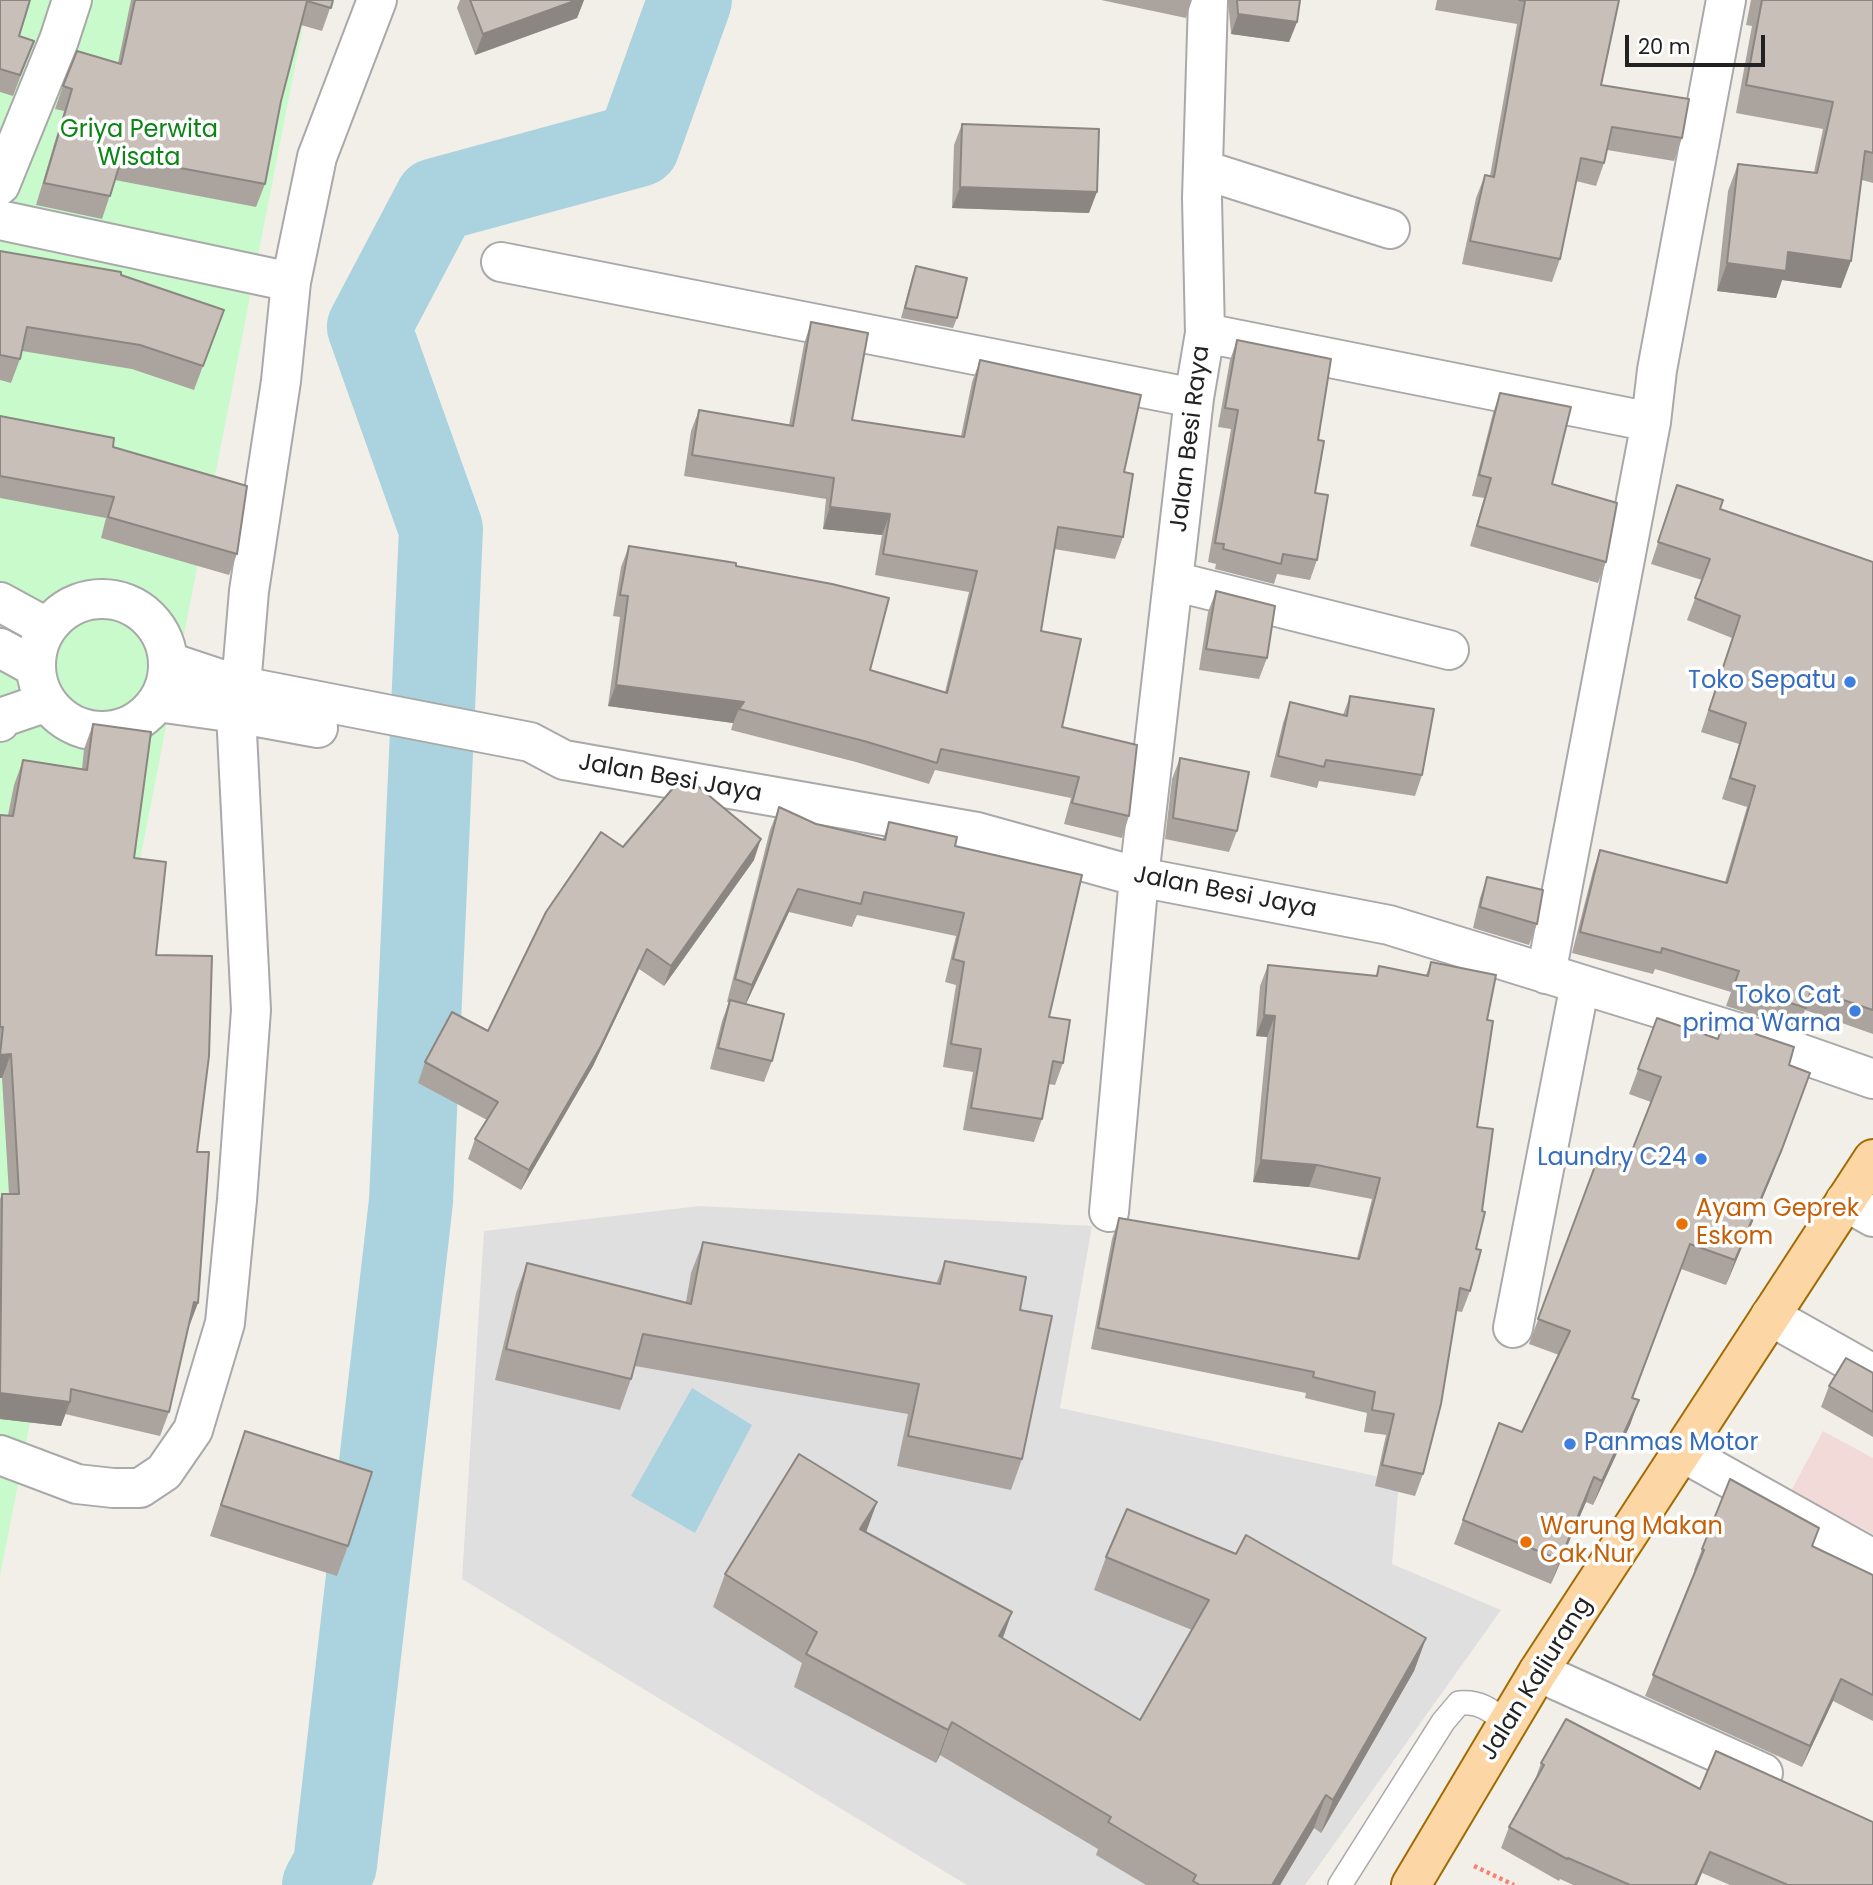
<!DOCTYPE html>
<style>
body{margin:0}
#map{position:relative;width:1873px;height:1885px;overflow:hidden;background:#f2efe9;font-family:Poppins,sans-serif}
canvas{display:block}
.scale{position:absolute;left:1625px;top:35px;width:140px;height:32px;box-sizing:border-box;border:4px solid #222;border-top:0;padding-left:9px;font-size:21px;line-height:24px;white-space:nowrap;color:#222;-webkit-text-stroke:5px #fff;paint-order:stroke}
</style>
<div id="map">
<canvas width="1873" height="1885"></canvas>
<div class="scale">20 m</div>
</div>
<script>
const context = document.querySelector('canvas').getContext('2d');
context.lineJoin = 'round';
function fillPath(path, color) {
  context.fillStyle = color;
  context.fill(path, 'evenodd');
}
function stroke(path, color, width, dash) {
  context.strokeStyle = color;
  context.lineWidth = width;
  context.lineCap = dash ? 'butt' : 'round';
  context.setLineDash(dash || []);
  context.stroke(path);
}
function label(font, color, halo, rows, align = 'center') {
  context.font = font + ' Poppins,sans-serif';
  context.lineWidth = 7;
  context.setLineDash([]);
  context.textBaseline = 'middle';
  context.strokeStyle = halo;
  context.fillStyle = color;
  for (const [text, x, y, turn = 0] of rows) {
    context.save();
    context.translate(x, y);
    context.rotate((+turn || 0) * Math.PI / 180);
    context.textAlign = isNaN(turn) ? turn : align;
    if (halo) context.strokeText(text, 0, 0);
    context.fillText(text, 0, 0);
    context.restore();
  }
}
const residential = new Path2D(`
 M700,1206L1092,1226L1060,1408L1399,1481L1392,1564L1501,1610L1305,1885H967L462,1579L484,1231Z`);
const commercial = new Path2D(`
 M1823,1431L1873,1458V1534L1791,1491Z`);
const park = new Path2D(`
 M0,0H308L0,1576Z`);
const water = new Path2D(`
 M692,1388L752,1425L695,1533L631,1496Z`);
const river = new Path2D(`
 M324,1885L335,1865L411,1201L441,529L369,327L436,200L638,145L690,0`);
const path = new Path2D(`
 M1474,1866L1514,1885`);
const service = new Path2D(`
 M1340,1885L1443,1722L1459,1703C1481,1701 1492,1711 1508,1724`);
const minor = new Path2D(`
 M1204,170L1390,229
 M0,185L59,40L72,0
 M0,220L291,282L281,381L249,591L241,686L236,713L251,1010L237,1200L225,1323L193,1430L164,1472L140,1488H113L77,1484L0,1455
 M501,262L1194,398
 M291,282L317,157L377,0
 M1205,333L1651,422
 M1173,581L1449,650
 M36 665a66 66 0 1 1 132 0a66 66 0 1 1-132 0Z
 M0,602L46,627
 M0,648L35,667
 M169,662L241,686L530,742L564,760L977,832L1139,877L1389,925L1762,1040L1873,1079
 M157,702L236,713L318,728
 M0,722L3,717L47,702
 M1546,974L1651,422L1657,370L1726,0
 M1845,1201L1873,1217
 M1109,1212L1139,877L1194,398L1205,333L1202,198L1208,0
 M1770,1316L1873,1374
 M1513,1328L1580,984
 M1682,1452L1873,1559
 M1538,1672L1763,1773`);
const primary = new Path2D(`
 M1411,1885L1538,1672L1873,1159`);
const wall = new Path2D(`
 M0,0L19,36L34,41L13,96L0,92Z
 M131,0H333L322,31L301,25L281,101L265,184L256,207L115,180L102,219L36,205L64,111L55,109L63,86L118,63Z
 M460,0H584L577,18L475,55L457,8Z
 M1101,0H1192L1186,18Z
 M1228,0H1300L1297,22L1289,42L1231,34Z
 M1437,0H1619L1601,85L1682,138L1674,161L1607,150L1604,163L1596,186L1576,181L1560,259L1552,282L1462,264L1476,198L1485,175L1490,176L1517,24L1435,10Z
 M1751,0H1873V183L1862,180L1841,288L1782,280L1776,298L1717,291L1728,191L1738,164L1814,172L1823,129L1736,113L1752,26L1746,25Z
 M962,124L1089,213L952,208L954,145Z
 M0,251L121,275L224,310L194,390L132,369L22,351L20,359L11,383L0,380Z
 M916,266L957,318L953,328L901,318L912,277Z
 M811,322L852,420L961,436L972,382L980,360L1124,472L1123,537L1115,559L1054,549L1041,631L1062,727L1129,816L1122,838L1064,824L1071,798L935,770L929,784L856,762L731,730L733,723L608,706L620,617L613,616L621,567L629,546L736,566L870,670L945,692L969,592L875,575L882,535L823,529L826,499L684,476L691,431L699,410L789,425L804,344Z
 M1237,340L1318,440L1315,493L1317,560L1310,580L1277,574L1274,584L1215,569L1216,564L1208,562L1231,429L1218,427L1230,360Z
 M1500,393L1552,484L1606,562L1598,583L1470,546L1484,498L1472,496L1493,413Z
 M0,416L113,447L237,554L229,575L101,538L106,518L0,498Z
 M1677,485L1720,509L1873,562V1034L1805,1010L1798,1029L1726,1006L1731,992L1655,969L1653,974L1572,953L1593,871L1600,850L1725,882L1747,807L1722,799L1739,744L1701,732L1732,638L1687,620L1702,580L1651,564Z
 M1216,591L1267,658L1259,679L1199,670L1208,612Z
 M1350,696L1422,775L1415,796L1319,781L1317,788L1270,777L1283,723L1290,702L1343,715Z
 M93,724L134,858L156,955L197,1152L188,1327L169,1412L160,1436L65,1414L61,1426L0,1419V1199L2,1194H9L2,1078H0V815H8L14,785L23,760L82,769L84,749Z
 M1180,758L1237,831L1229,852L1165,839L1172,779Z
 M779,807L816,824L883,839L889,822L955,846L1049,1017L1063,1063L1055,1085L1048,1084L1042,1119L1034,1142L963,1130L973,1072L943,1067L956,985L945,982L956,936L857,915L852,927L789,912L746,1004L772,1061L764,1082L710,1069L722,1021L729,1002H727L770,830Z
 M623,847L754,860L664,986L639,969L593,1066L521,1190L468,1159L475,1139L487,1120L418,1083L425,1062L488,1031Z
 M1487,877L1537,924L1529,945L1473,928L1480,898Z
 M1431,962L1487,1020L1477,1127L1476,1249L1470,1291L1462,1312L1456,1311L1423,1474L1415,1496L1375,1486L1386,1435L1364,1432L1367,1413L1305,1398L1306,1393L1091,1349L1112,1239L1119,1218L1357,1258L1372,1199L1309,1187L1253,1182L1267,1037L1256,1036L1260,986L1268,965L1376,976L1379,966L1426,975Z
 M1657,1018L1717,1039L1723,1023L1789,1065L1773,1173L1726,1285L1681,1269L1633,1398L1639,1400L1630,1425L1593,1505L1586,1502L1551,1584L1454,1544L1499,1423L1522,1432L1559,1355L1529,1344L1598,1158L1626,1166L1651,1102L1629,1094Z
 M703,1242L936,1284L945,1261L1020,1310L1022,1459L1011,1490L897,1466L908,1414L635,1366L631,1379L620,1410L495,1380L516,1293L527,1263L686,1302L691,1273Z
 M1871,1372L1873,1373V1437L1821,1407L1829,1386Z
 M245,1431L348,1546L337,1576L210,1536L234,1462Z
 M877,1502L866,1532L1012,1612L1003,1638L1140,1720L1192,1630L1094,1590L1106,1557L1426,1638L1414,1671L1321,1833L1314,1828L1280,1885H1146L1096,1855L1098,1849L940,1755L936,1763L794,1687L802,1663L713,1607L725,1574Z
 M1819,1528L1813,1546L1873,1575V1721L1833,1701L1802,1767L1645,1696L1696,1571L1694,1570L1702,1549Z
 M1541,1763L1873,1885H1730L1702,1873L1697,1885H1573L1560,1879L1559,1881L1501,1848L1509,1827L1536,1777Z`);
const shadedWall = new Path2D(`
 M577,0H584L577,18L475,55L483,34Z
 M1238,14L1297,22L1289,42L1231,34Z
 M960,187L1097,192L1089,213L952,208Z
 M1788,252L1851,261L1841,288L1782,280L1776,298L1717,291L1727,263Z
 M830,507L890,514L882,535L823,529Z
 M616,685L744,702L739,709L733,723L608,706Z
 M761,839L754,860L664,986L671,966Z
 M798,889L789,912L744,1008L752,985Z
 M647,949L639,969L593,1066L521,1190L529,1170Z
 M1264,1015L1275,1016L1267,1037L1256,1036Z
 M11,1054L2,1078H0V1055Z
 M1810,1073L1773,1173L1726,1285L1735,1260Z
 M1261,1160L1317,1165L1309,1187L1253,1182Z
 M194,1302L198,1303L189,1327Z
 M0,1393L70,1402L61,1426L0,1419Z
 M1639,1400L1630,1425L1593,1505L1602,1481Z
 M1594,1477L1586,1502L1551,1584L1560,1560Z
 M877,1502L865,1535L860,1529Z
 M1012,1612L1000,1645L999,1636Z
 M1426,1638L1414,1671L1321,1833L1333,1800Z
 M1841,1679L1833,1701L1802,1767L1810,1746Z
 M952,1722L940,1755L936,1763L948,1730Z
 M1326,1795L1314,1828L1280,1885H1272Z
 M1710,1852L1697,1885H1695Z`);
const building = new Path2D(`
 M0,0H30L19,36L34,41L20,75L0,69Z
 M135,0H333L331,8L307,1L281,101L265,184L122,157L110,196L44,183L72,89L63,86L77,51L121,64Z
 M470,0H577L483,34Z
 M1237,0H1300L1297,22L1238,14Z
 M1519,0H1619L1601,85L1689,99L1682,138L1612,127L1604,163L1581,158L1560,259L1470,241L1485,175L1494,177L1525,1Z
 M1762,0H1873V153L1865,151L1851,261L1788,252L1786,271L1727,263L1738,164L1817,173L1833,102L1746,85Z
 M962,124L1099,129L1097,192L960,187Z
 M0,251L121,272V275L224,310L203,366L140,345L27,327L20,359L0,355Z
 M916,266L967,278L957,318L905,308Z
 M811,322L868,333L852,420L964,437L980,360L1141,395L1124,472L1133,474L1123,537L1058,527L1041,631L1081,639L1062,727L1137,745L1129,816L1072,803L1079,777L941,749L937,763L864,741L739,709L744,702L616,685L628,596L620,595L629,546L736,563V566L832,584L889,598L870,670L947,693L977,571L883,554L890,514L830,507L834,478L692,455L699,410L793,426Z
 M1237,340L1331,359L1318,440L1324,441L1315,493L1328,495L1317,560L1283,554L1281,564L1223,549L1224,544L1215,543L1238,410L1225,408Z
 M1500,393L1571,407L1552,484L1617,503L1606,562L1477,526L1491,478L1479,475Z
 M0,416L114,438L113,447L247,486L237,554L108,517L114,497L0,476Z
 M1677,485L1723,500L1720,509L1873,562V1010L1811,989L1806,1008L1734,985L1739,971L1662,948L1661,953L1580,932L1600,850L1727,883L1755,786L1730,778L1746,723L1709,710L1740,616L1695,598L1710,559L1658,542Z
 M1216,591L1275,606L1267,658L1206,649Z
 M1350,696L1434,709L1422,775L1326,760L1324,767L1278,756L1290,702L1347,716Z
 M93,724L151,732L134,858L166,862L156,955L212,956L209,1056L197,1152H209L198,1303L194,1302L169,1412L71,1389L70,1402L0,1393L2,1194H19L11,1054L0,1055L3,1027H0V815L13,816L23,760L87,770Z
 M1180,758L1249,772L1237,831L1173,818Z
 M679,781L694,783L761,839L671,966L647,949L601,1046L529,1170L475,1139L498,1102L425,1062L452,1012L488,1031L546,912L601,832L623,847Z
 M779,807L816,824L885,840L889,822L957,837L955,846L1082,875L1049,1017L1070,1020L1063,1063L1053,1061L1042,1119L971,1108L981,1049L951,1044L964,962L953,959L964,913L864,892L861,904L798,889L752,985L735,979Z
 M1487,877L1543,890L1537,924L1480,907Z
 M1431,962L1496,975L1487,1020L1493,1021L1477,1127L1493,1129L1482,1211L1485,1212L1476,1249L1481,1250L1470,1291L1460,1288L1441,1404L1423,1474L1382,1465L1394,1414L1372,1410L1375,1392L1313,1377L1314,1372L1098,1328L1119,1218L1359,1259L1380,1178L1317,1165L1261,1160L1275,1016L1264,1015L1268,965L1377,976L1379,966L1428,976Z
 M730,1000L784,1014L772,1061L718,1048Z
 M1657,1018L1718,1039L1723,1023L1794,1047L1789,1065L1810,1073L1782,1149L1735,1260L1690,1244L1632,1398L1639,1400L1602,1481L1594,1477L1560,1560L1463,1520L1499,1423L1522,1432L1570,1331L1538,1319L1598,1158L1626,1166L1661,1077L1638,1069Z
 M703,1242L940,1284L945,1261L1026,1277L1020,1310L1052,1316L1022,1459L908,1436L919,1384L643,1334L631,1379L506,1349L527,1263L691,1304Z
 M1846,1358L1873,1373V1412L1829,1386Z
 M245,1431L372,1472L348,1546L221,1505Z
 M799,1454L877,1502L860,1529L1012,1612L999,1636L1140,1720L1209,1600L1106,1557L1127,1509L1236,1554L1246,1535L1426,1638L1333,1800L1326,1795L1272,1885H1200L1193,1881L1196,1875L1108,1822L1111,1817L952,1722L948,1730L806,1654L817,1632L725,1574Z
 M1730,1479L1819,1528L1812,1546L1873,1575V1695L1841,1679L1810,1746L1653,1675L1704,1550L1702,1549Z
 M1566,1719L1700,1789L1716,1751L1873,1822V1885H1788L1710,1852L1695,1885H1630L1568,1858L1567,1859L1509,1827L1544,1765L1541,1763Z`);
const markers = [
 [1850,682,7,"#3f7fe0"],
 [1855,1011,7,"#3f7fe0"],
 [1701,1159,7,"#3f7fe0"],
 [1682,1224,7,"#e8710a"],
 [1570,1444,7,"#3f7fe0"],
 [1526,1542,7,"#e8710a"]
];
const parkNames = [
 ["Griya Perwita",139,131],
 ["Wisata",139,159]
];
const streetNames = [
 ["Jalan Besi Raya",1191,439,-83],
 ["Jalan Besi Jaya",670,779,10],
 ["Jalan Besi Jaya",1225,893,11],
 ["Jalan Kaliurang",1537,1679,-58]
];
const shopNames = [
 ["Toko Sepatu",1836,682],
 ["Toko Cat",1841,997],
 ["prima Warna",1841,1025],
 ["Laundry C24",1687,1159],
 ["Panmas Motor",1584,1444,"left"]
];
const foodNames = [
 ["Ayam Geprek",1696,1210],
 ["Eskom",1696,1238],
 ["Warung Makan",1540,1528],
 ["Cak Nur",1540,1556]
];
fillPath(residential, '#e0dfdf');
fillPath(commercial, '#f2dad9');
fillPath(park, '#c8facc');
fillPath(water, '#aad3df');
stroke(river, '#aad3df', 84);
stroke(service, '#a9a9a9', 26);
stroke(minor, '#a9a9a9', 42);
stroke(primary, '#a06b00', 42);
stroke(path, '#fa8072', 4.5, [3.5, 3.5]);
stroke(service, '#fff', 23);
stroke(minor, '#fff', 38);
stroke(primary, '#fcd6a4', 38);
fillPath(wall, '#aba49e');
fillPath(shadedWall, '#8b8681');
fillPath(building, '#c7bfb8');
stroke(building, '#8b8681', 2);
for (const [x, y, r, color] of markers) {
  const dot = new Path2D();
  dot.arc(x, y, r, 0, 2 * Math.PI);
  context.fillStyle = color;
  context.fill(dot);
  stroke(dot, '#fff', 2.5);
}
label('24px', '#0c8416', '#fff', parkNames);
label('24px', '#222', '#fff', streetNames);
label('24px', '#366cbe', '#fff', shopNames, 'right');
label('24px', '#c56008', '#fff', foodNames, 'left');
</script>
